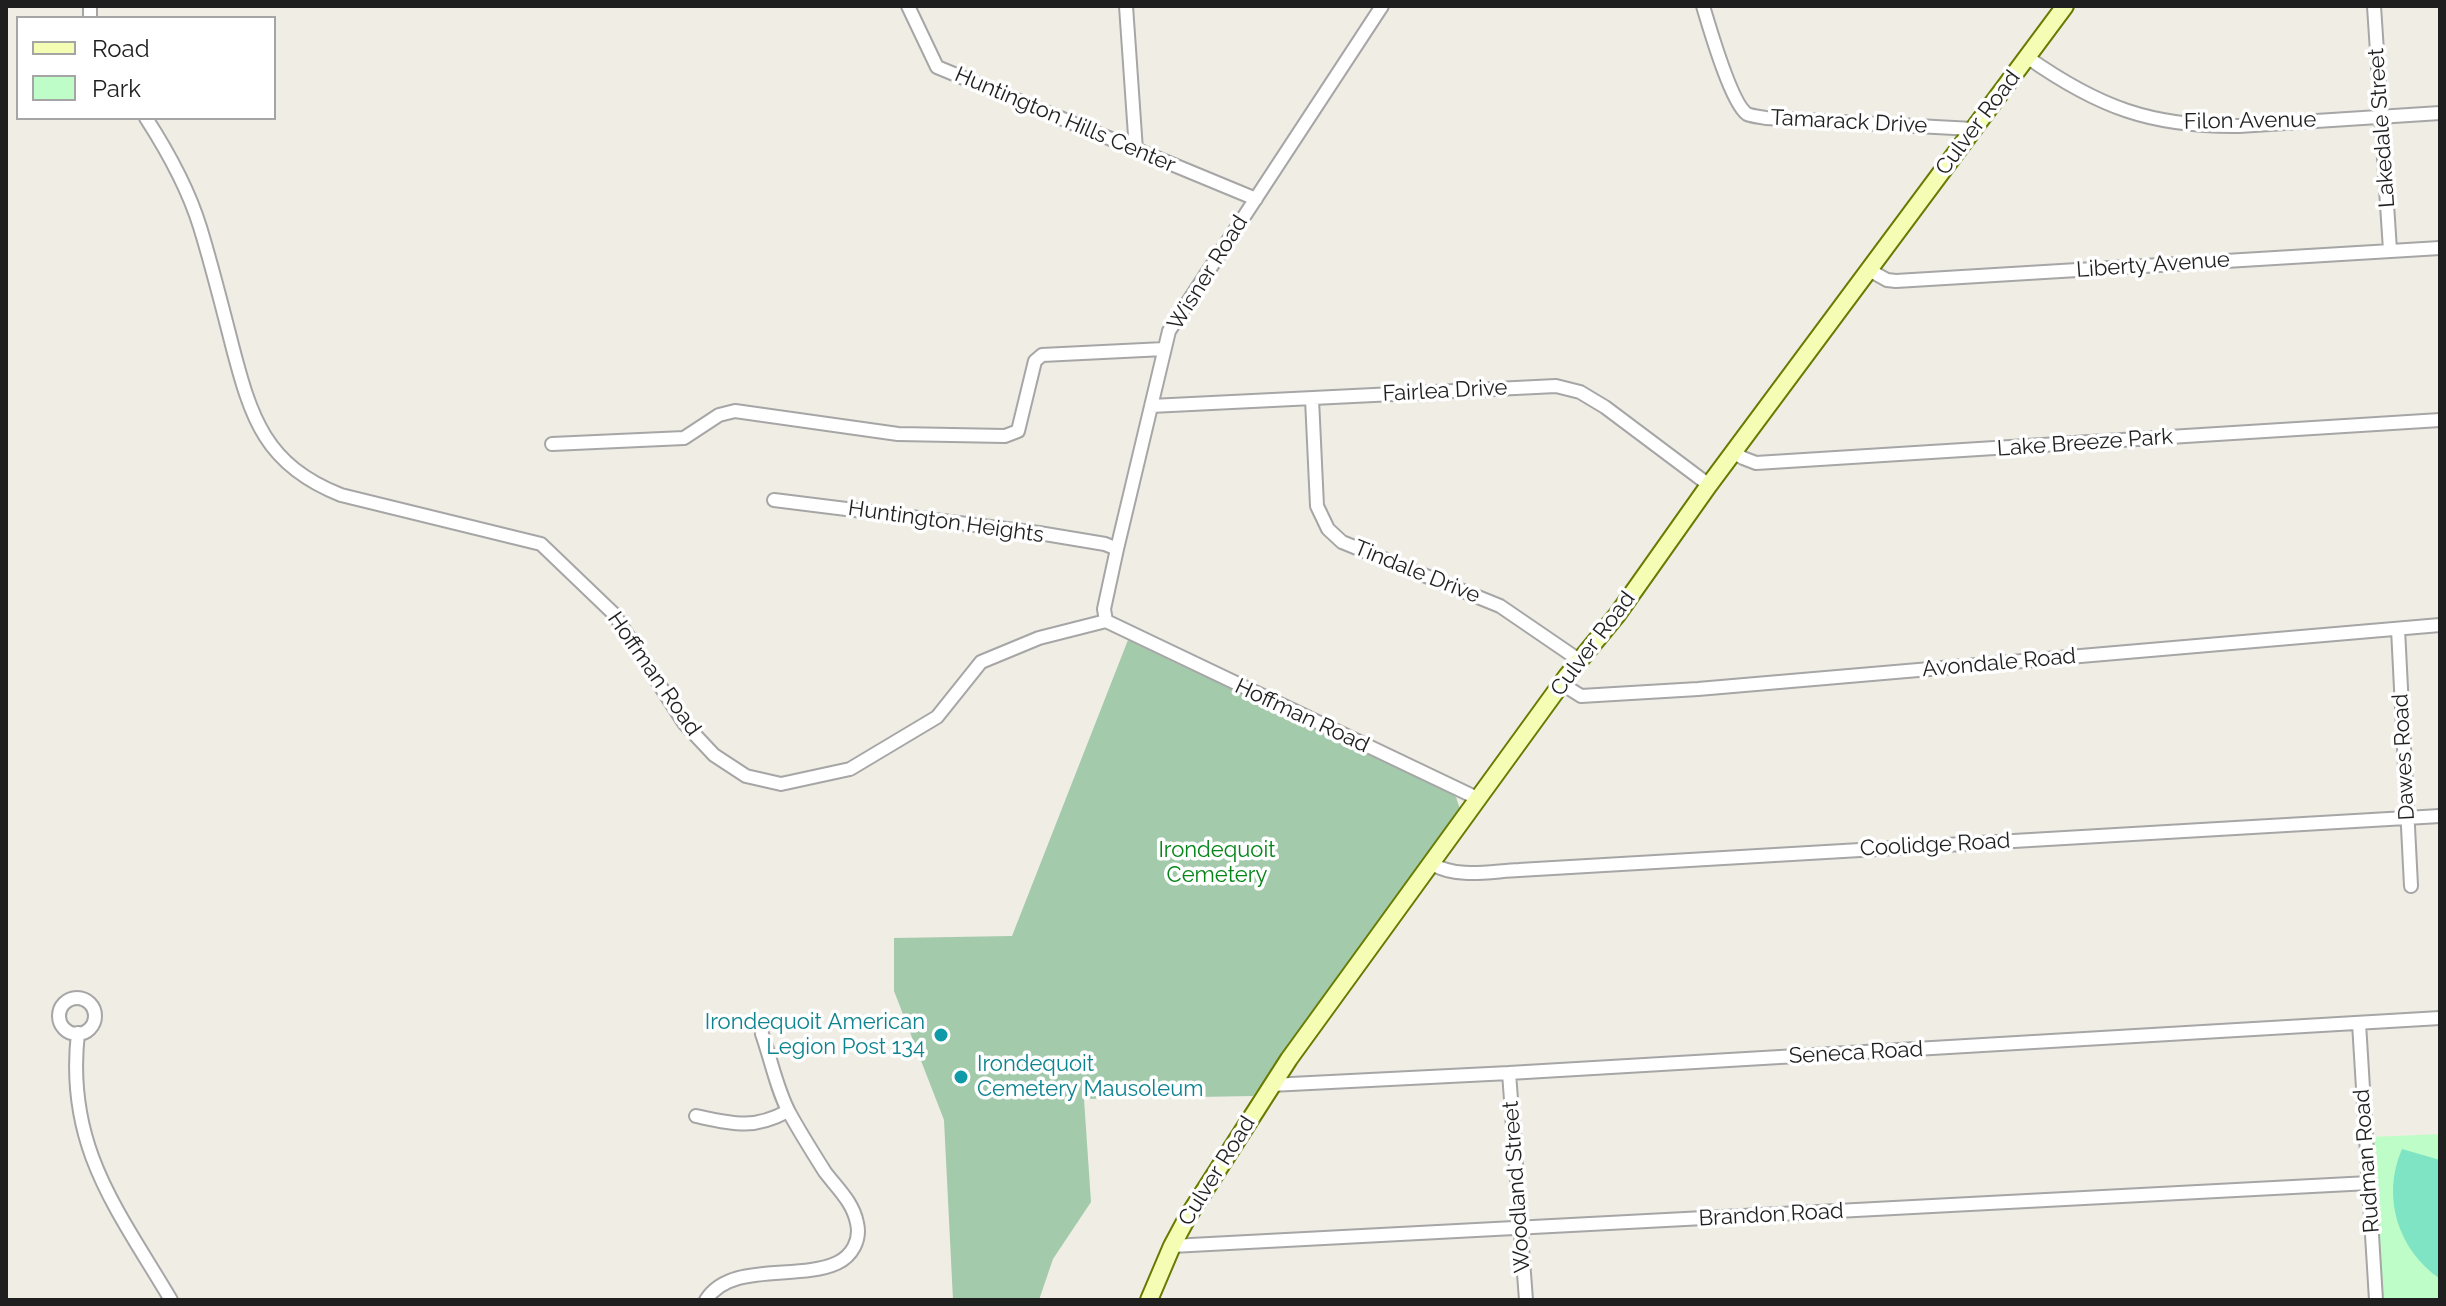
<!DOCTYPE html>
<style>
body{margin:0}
#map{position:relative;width:2446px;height:1306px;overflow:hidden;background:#f0ede4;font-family:Raleway,sans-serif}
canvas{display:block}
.frame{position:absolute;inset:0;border:8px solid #1f1f1f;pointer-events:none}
.legend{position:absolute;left:16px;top:16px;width:260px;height:104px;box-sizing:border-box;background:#fff;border:2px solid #a5a5a5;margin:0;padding:10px 14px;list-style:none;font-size:24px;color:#1f1f1f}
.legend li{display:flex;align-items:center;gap:16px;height:40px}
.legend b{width:40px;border:2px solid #a5a5a5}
</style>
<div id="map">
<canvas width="2446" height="1306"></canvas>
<div class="frame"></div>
<ul class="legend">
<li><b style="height:10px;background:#f5fdb5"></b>Road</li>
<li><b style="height:22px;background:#bffdc8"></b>Park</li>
</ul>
</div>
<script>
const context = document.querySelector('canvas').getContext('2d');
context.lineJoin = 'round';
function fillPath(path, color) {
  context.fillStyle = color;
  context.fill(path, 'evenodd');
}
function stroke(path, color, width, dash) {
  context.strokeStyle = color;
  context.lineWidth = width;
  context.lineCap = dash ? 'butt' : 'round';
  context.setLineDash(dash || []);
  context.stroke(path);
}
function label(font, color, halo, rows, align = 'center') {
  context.font = font + ' Raleway,sans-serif';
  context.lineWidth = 7;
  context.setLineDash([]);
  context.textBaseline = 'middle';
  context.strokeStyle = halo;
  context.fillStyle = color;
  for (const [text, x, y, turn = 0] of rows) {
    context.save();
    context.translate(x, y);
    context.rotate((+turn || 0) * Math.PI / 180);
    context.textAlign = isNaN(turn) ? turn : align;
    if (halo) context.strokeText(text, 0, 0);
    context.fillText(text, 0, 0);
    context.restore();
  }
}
const cemetery = new Path2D(`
 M1128,640L1448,792L1456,797L1460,809L1253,1096L1084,1099L1091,1202L1053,1259L1039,1300H953L944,1120L894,991V938L1012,936Z`);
const park = new Path2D(`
 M2440,1134V1300H2379L2370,1137Z`);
const pitch = new Path2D(`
 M2402,1149L2440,1160V1279C2398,1250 2381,1197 2402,1149Z`);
const street = new Path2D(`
 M90,6V18
 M908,6L937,67L1256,199
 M1126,6L1136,150
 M1703,6C1709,26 1731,103 1747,114C1751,116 1761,117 1766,118L1973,129
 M2374,6L2390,250
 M2027,57C2098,107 2151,127 2239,126L2440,113
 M146,118C168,152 188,188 200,227C212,266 222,306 232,345C251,418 265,465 341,495L541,544L614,614L684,723L714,755L746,776L781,784L850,769L937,717L981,662L1039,638L1106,621L1479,799
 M1869,270L1887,280L1896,281L2440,248
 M1312,399L1317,506L1328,529L1342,542L1500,606L1579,660
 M1151,406L1556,386L1580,392L1605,407L1709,485
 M552,444L684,438L719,415L735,411L898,434L1005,436L1018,431L1035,361L1042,355L1164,349
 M1733,452L1743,458L1756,463L2440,420
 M774,500L1039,533L1105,544L1117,549
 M1106,621L1104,609L1117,549L1169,331L1382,6
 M2398,629L2411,886
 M1562,684L1581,696L1698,689L2440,625
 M1432,864C1458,879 1491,871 1519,870L2440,816
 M59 1016a18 18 0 1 1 36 0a18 18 0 1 1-36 0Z
 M2359,1023L2376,1300
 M78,1033C65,1146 117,1209 171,1300
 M1509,1073L1526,1300
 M1271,1085L1509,1073L2440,1018
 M696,1116C733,1124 753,1130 788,1111
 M1172,1246L2369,1183
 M706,1300C731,1261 798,1281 837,1263C852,1256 861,1240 857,1223C853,1202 837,1188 825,1172C813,1153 801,1134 790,1114C777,1091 771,1059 762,1034`);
const secondary = new Path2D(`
 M1149,1300L1172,1246L1187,1218L1289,1059L1567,676L1617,615L1709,485L2065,6`);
const markers = [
 [941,1035,8,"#0f9aa8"],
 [961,1077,8,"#0f9aa8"]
];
const streetNames = [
 ["Huntington Hills Center",1065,120,23],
 ["Filon Avenue",2250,121,-1],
 ["Tamarack Drive",1849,122,3],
 ["Culver Road",1978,123,-53],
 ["Lakedale Street",2382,128,-94],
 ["Liberty Avenue",2153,265,-4],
 ["Wisner Road",1208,273,-58],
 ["Fairlea Drive",1445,391,-3],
 ["Lake Breeze Park",2085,443,-4],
 ["Huntington Heights",946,522,8],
 ["Tindale Drive",1417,572,22],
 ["Culver Road",1593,644,-53],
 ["Avondale Road",1999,663,-5],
 ["Hoffman Road",654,674,55],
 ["Hoffman Road",1302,716,25],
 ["Dawes Road",2404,757,-93],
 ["Coolidge Road",1935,845,-3],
 ["Seneca Road",1856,1053,-3],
 ["Rudman Road",2367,1161,-94],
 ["Culver Road",1217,1171,-58],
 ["Woodland Street",1517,1187,-94],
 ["Brandon Road",1771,1215,-3]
];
const parkNames = [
 ["Irondequoit",1217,850],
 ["Cemetery",1217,875]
];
const cultureNames = [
 ["Irondequoit American",925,1022],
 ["Legion Post 134",925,1047],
 ["Irondequoit",977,1064,"left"],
 ["Cemetery Mausoleum",977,1089,"left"]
];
fillPath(cemetery, '#a4caac');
fillPath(park, '#bffdc8');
fillPath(pitch, '#7ee4c3');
stroke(street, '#a6a6a6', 16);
stroke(secondary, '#667b00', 20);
stroke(street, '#fff', 12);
stroke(secondary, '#f5fdb5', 16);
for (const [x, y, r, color] of markers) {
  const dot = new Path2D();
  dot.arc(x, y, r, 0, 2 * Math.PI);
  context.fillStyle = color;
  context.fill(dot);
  stroke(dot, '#fff', 3);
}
label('22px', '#1f1f1f', '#fff', streetNames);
label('22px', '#058518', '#fff', parkNames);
label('22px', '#0d838f', '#fff', cultureNames, 'right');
</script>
